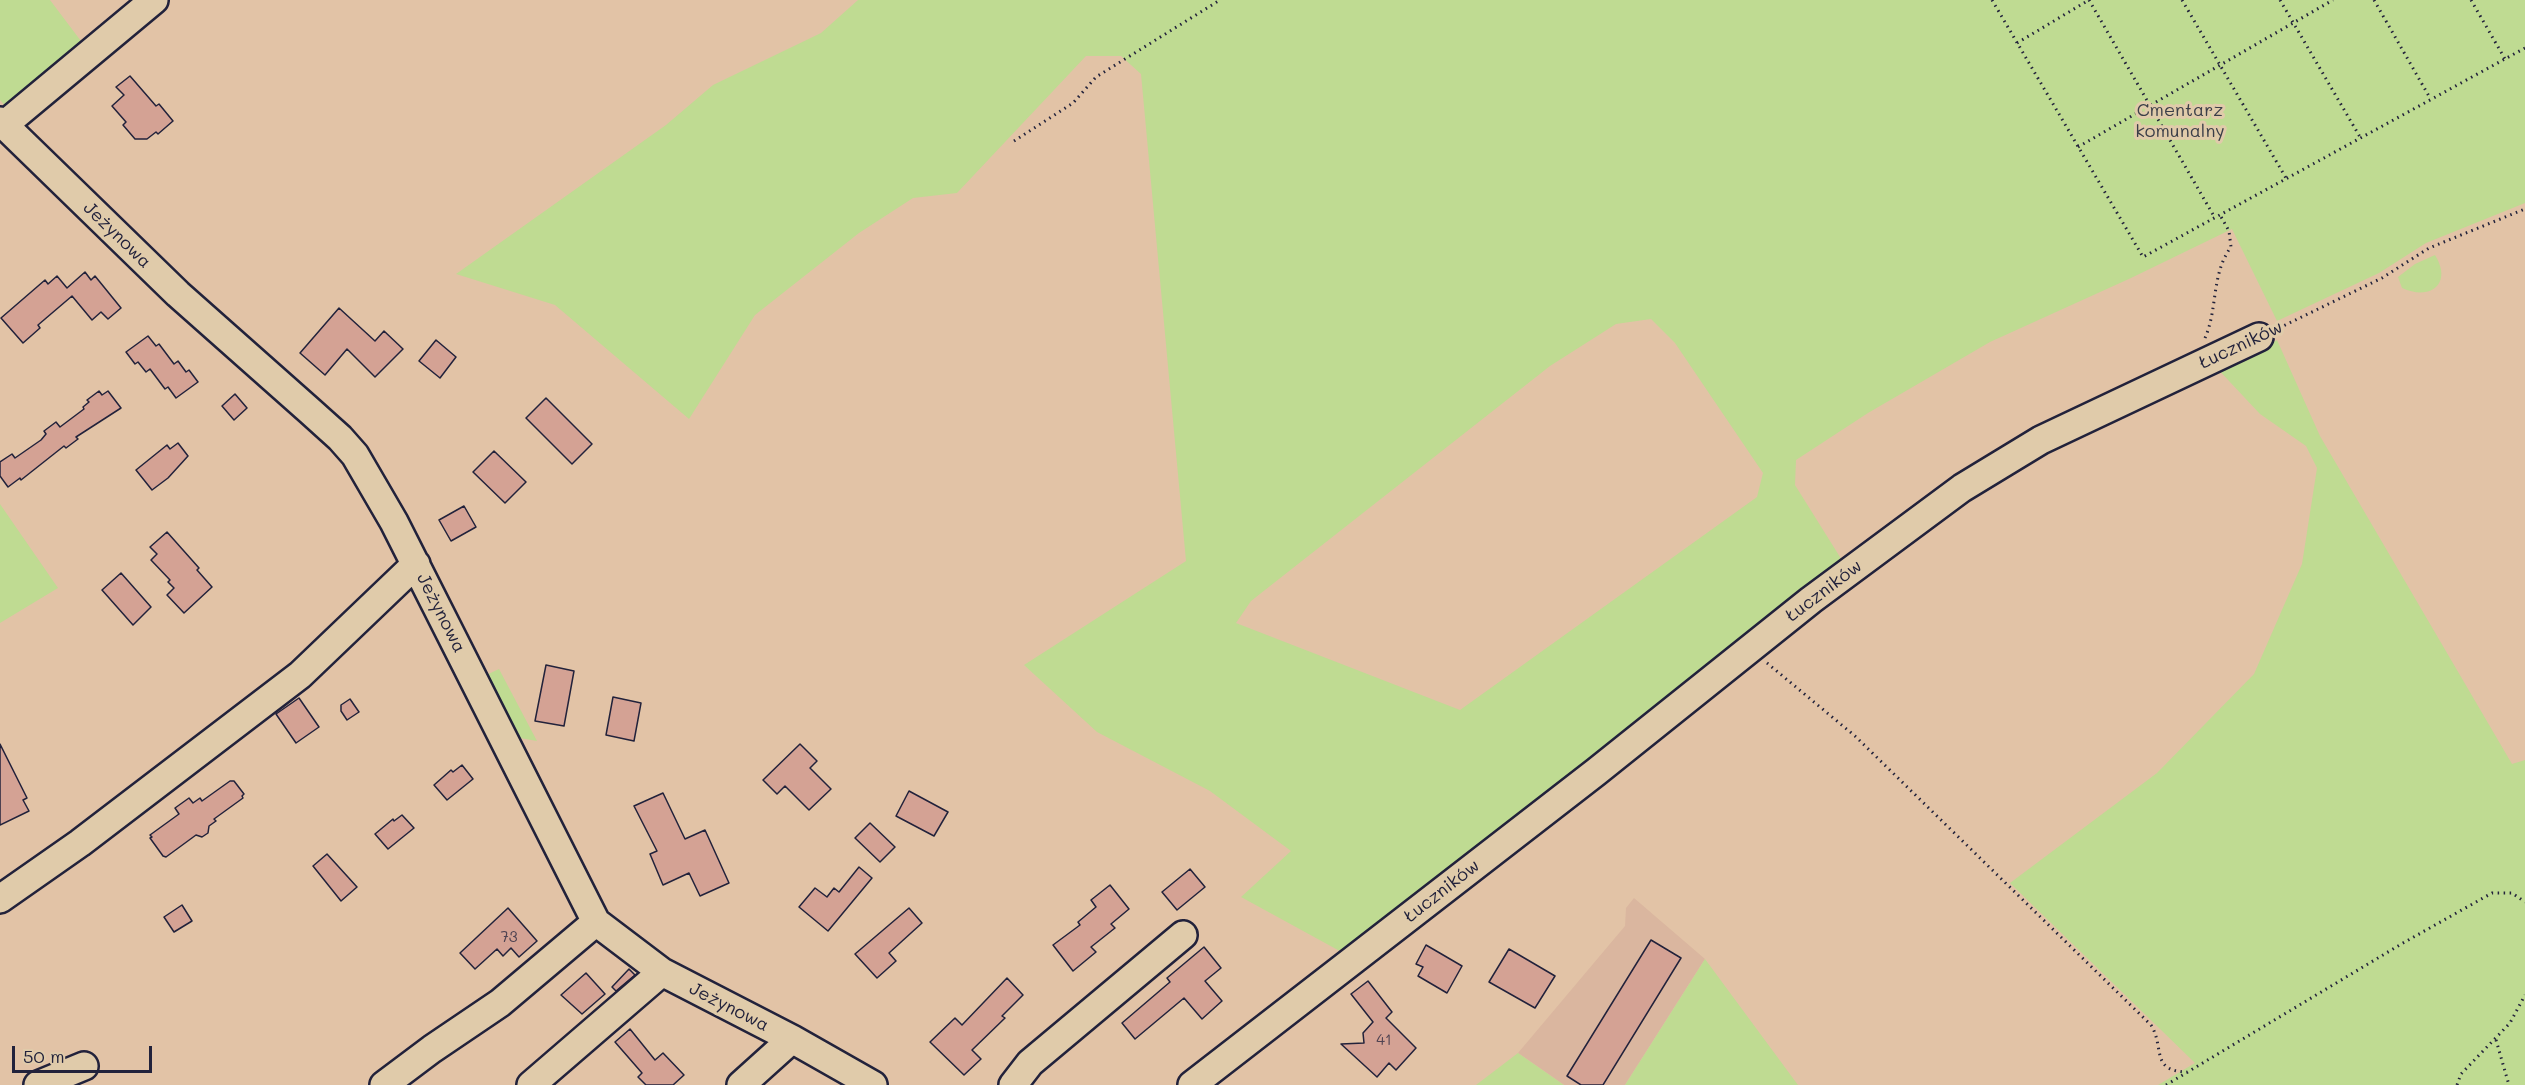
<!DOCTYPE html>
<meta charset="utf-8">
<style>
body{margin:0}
#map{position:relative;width:2525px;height:1085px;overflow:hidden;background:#e2c3a6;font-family:Mali,sans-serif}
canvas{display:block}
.scale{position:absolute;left:12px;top:1046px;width:140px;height:27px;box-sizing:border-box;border:3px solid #22223b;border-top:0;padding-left:8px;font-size:18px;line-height:21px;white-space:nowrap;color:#22223b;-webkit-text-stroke:4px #e0cbaa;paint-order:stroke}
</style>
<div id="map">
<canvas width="2525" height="1085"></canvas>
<div class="scale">50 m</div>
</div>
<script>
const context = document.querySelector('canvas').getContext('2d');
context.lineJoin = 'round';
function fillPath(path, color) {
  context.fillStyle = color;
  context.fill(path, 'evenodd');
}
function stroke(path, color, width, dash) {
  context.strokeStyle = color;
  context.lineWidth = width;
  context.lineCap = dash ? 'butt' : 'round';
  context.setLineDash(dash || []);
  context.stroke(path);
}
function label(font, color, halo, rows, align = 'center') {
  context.font = font + ' Mali,sans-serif';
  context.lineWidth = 6;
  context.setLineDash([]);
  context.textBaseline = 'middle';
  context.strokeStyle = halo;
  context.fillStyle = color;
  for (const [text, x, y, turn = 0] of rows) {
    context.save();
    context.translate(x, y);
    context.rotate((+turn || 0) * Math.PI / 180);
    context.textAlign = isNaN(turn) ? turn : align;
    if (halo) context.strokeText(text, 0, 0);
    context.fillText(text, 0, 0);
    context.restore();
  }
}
const built = new Path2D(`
 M1634,898L1705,959L1625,1085H1564L1518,1053L1625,926L1626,908Z`);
const green = new Path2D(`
 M0,0H50L87,49L10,111L0,100Z
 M858,0H2525V203L2426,243L2379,273L2277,321L2232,229L2131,278L1990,342L1868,413L1796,460L1795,485L1845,565L1347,955L1241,897L1291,851L1210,791L1097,732L1024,665L1186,561L1141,74L1121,56H1086L957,193L913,198L859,233L755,315L689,419L555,305L456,274L666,125L713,85L821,33ZM1651,319L1675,343L1763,473L1757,497L1460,710L1236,623L1251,601L1550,366L1616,324Z
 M2435,255C2453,284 2430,301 2402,288L2398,277L2415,264Z
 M2277,340L2320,436L2512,764L2525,760V1085H2158L2195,1063L2010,883L2157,773L2254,674L2302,564L2317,468L2306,446L2260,414L2214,365L2264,348Z
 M0,504L58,588L0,623Z
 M499,669L537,741L520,738L511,732L482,677Z
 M1705,959L1798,1085H1625Z
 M1518,1053L1564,1085H1476Z`);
const building = new Path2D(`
 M130,76L156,106L159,104L173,121L158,134L156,132L147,139H135L123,125L126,122L112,106L124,95L116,87Z
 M85,272L91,280L95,276L121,308L108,319L101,312L92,320L72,296L38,325L40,328L23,343L1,318L45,280L48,284L57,276L67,288Z
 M339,308L375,341L384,331L403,349L375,377L347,349L325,375L300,353Z
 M148,336L156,346L159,344L174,364L178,361L186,372L189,370L198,382L176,398L168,387L165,389L150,369L146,372L138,362L135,364L126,352Z
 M436,340L456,357L440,378L419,361Z
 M99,391L102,395L108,391L121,408L76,437L78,439L66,448L64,446L21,480L20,478L8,487L0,476V462L12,454L15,458L41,440L46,434L44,431L56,422L60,427L84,409L83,407L89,402L87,400Z
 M235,394L247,408L234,420L222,406Z
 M546,398L592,444L572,464L526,418Z
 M178,443L188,456L168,478L152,490L136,470L167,445L170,449Z
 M494,451L526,482L505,503L473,472Z
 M464,506L476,527L451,541L439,520Z
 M167,532L199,568L197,570L212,587L184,613L167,595L174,588L168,582L170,580L151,560L157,554L150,547Z
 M121,573L151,607L133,625L102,590Z
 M546,665L574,671L564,726L535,721Z
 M613,697L641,703L634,741L606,735Z
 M299,698L319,727L296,743L276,714Z
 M350,699L359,712L347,720L341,711V705Z
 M0,744L27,798L23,800L29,811L0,825Z
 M800,744L817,761L810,768L831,789L809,810L785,786L777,794L763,780Z
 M462,765L473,779L447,800L434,785L451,770L453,772Z
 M230,781H234L244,794L242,796L243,798L214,819L216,821L209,826L208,833L202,837L196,835L166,857L163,856L150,838L152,837L150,835L179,814L175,808L189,798L193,803L200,798L202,801Z
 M909,791L948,812L934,836L896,816Z
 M663,793L685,839L705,830L729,883L700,896L689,873L663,885L650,854L657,851L634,806Z
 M402,815L414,828L388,849L375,834L393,819L394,821Z
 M870,823L895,847L880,862L855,838Z
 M327,854L357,887L341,901L313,866Z
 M859,867L872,878L828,931L799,907L815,888L827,897L834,888L839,892Z
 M1190,869L1205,887L1177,910L1162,892Z
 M1110,885L1129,909L1111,924L1115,928L1091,947L1096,952L1073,971L1053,945L1080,925L1078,922L1096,907L1091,900Z
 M182,905L192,921L174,932L164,917Z
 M508,908L537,941L519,957L511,948L503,956L497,949L475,969L460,953Z
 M909,908L922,923L889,953L896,961L877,978L855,954Z
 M1651,940L1681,958L1603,1085H1581L1567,1076Z
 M1426,945L1462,966L1447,993L1418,976L1423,967L1416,964Z
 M1204,947L1221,968L1205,981L1222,1001L1202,1019L1184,998L1135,1039L1122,1023L1170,982L1167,978Z
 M1509,949L1555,976L1535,1008L1489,982Z
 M629,969L635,975L616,991L612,987Z
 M586,973L605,994L582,1014L561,995Z
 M1007,978L1023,995L1002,1016L1005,1018L972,1050L981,1059L964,1075L930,1042L955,1018L962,1025Z
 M1368,981L1392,1012L1386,1018L1416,1048L1396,1070L1389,1063L1377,1077L1341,1044L1364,1043L1363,1033L1373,1022L1351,994Z
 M630,1029L655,1060L663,1053L684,1075L673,1085H646L638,1077L642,1073L615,1042Z`);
const path = new Path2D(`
 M1992,0L2143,257L2525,48
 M2089,0L2215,218
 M2182,0L2286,178
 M2280,0L2360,137
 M2374,0L2430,98
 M2471,0L2505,59
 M2017,43L2089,0
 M1014,141L1073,103L1096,77L1220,0
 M2078,147L2333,0
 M2279,328L2382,278L2429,248L2525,209
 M2205,338C2218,309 2211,274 2231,247L2229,231L2220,215
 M1767,663L1855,736L2151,1025C2165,1048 2150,1071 2187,1072
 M2496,1040L2509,1085
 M2166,1085L2403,943L2492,893H2512L2525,902
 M2457,1085L2461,1074L2510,1023L2525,995`);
const minor = new Path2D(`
 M0,121L178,294L310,411L340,438L355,455L394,522L596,922L662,972L792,1039L873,1085
 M4,125L154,0
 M0,899L80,843L300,675L416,564
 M38,1085L84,1066
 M384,1085L432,1049L500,1003L596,922
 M531,1085L662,972
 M741,1085L792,1039
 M1013,1085L1030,1063L1183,935
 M1192,1085L1596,772L1811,600L1962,488L2041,440L2259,337`);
const numberNames = [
 ["73",509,937],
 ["41",1384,1040]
];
const parkNames = [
 ["Cmentarz",2180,110],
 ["komunalny",2180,131]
];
const streetNames = [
 ["Jeżynowa",117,235,44],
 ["Łuczników",2241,345,-25],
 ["Łuczników",1824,591,-37],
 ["Jeżynowa",441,613,63],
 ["Łuczników",1442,891,-38],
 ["Jeżynowa",729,1007,27]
];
fillPath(built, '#dab69f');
fillPath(green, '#bfdb92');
fillPath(building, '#d4a294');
stroke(building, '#22223b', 1.5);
stroke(minor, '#22223b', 32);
stroke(path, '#22223b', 3, [1.5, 4.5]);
stroke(minor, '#e0cbaa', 27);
label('15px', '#4e4251', null, numberNames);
label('18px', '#3a3e48', '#e0cbaa', parkNames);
label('18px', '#22223b', '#e0cbaa', streetNames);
</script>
